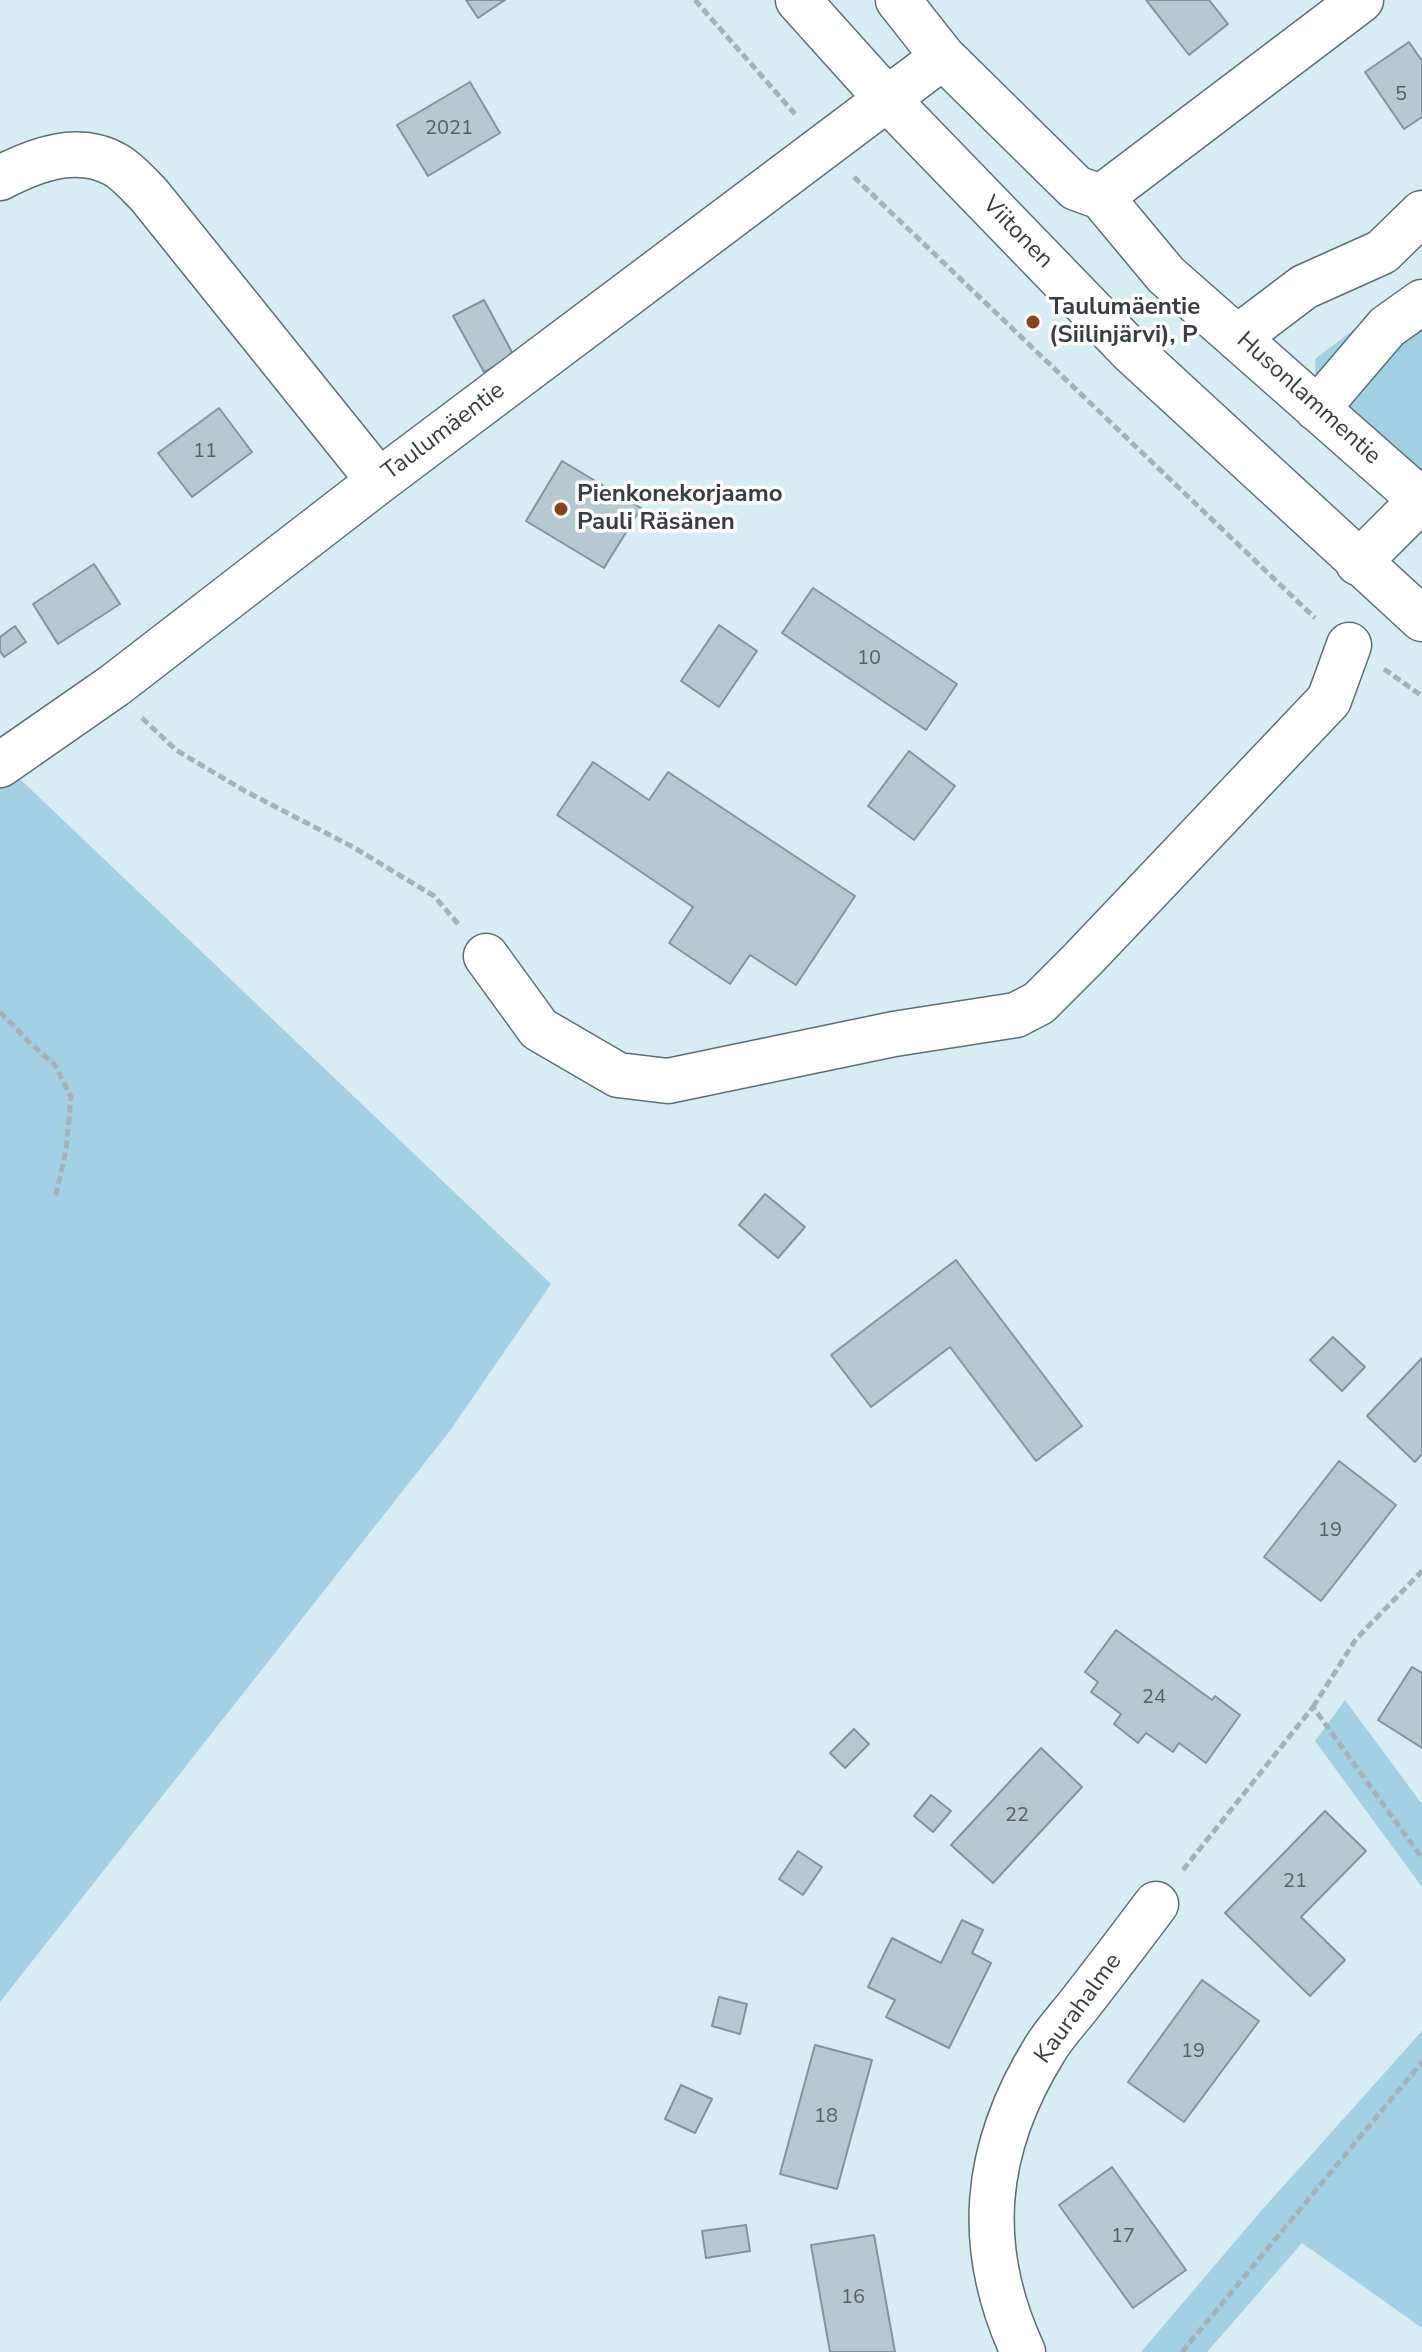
<!DOCTYPE html>
<meta charset="utf-8">
<style>
body{margin:0}
canvas{display:block;background:#d8ecf4}
</style>
<canvas width="1422" height="2352"></canvas>
<script>
const context = document.querySelector('canvas').getContext('2d');
context.lineJoin = 'round';
function fillPath(path, color) {
  context.fillStyle = color;
  context.fill(path, 'evenodd');
}
function stroke(path, color, width, dash) {
  context.strokeStyle = color;
  context.lineWidth = width;
  context.lineCap = dash ? 'butt' : 'round';
  context.setLineDash(dash || []);
  context.stroke(path);
}
function label(font, color, halo, rows, align = 'center') {
  context.font = font + ' "Nunito Sans",sans-serif';
  context.lineWidth = 7;
  context.setLineDash([]);
  context.textBaseline = 'middle';
  context.strokeStyle = halo;
  context.fillStyle = color;
  for (const [text, x, y, turn = 0] of rows) {
    context.save();
    context.translate(x, y);
    context.rotate((+turn || 0) * Math.PI / 180);
    context.textAlign = isNaN(turn) ? turn : align;
    if (halo) context.strokeText(text, 0, 0);
    context.fillText(text, 0, 0);
    context.restore();
  }
}
const green = new Path2D(`
 M1422,278V500L1317,409L1315,359Z
 M3,763L551,1284L449,1432L0,2002V765Z
 M1345,1700L1422,1804V1887L1315,1741Z
 M1422,2031V2328L1302,2243L1207,2352H1141L1261,2211Z`);
const building = new Path2D(`
 M466,0H505L478,18Z
 M1146,0H1209L1228,24L1189,55Z
 M1409,42L1422,61V117L1404,129L1365,72Z
 M470,82L500,133L428,176L397,125Z
 M484,300L514,356L484,372L453,316Z
 M219,408L252,452L192,497L158,453Z
 M562,461L641,508L604,568L526,521Z
 M94,564L120,604L58,644L33,604Z
 M813,588L957,684L926,730L782,633Z
 M719,625L757,651L719,707L681,681Z
 M15,626L26,642L4,657L0,651V637Z
 M909,751L955,786L914,840L868,806Z
 M593,762L649,800L668,772L855,896L796,985L750,955L730,984L669,943L693,907L557,815Z
 M765,1194L805,1227L778,1258L739,1225Z
 M956,1260L1082,1426L1036,1461L950,1347L871,1407L831,1355Z
 M1333,1337L1365,1367L1342,1391L1310,1360Z
 M1422,1358V1454L1415,1462L1367,1416Z
 M1339,1461L1396,1505L1321,1601L1264,1557Z
 M1116,1630L1212,1700L1215,1696L1240,1715L1206,1763L1179,1743L1173,1752L1146,1733L1138,1743L1114,1724L1121,1714L1091,1692L1098,1682L1085,1672Z
 M1412,1667L1422,1673V1748L1378,1720Z
 M854,1729L869,1744L845,1768L830,1753Z
 M1041,1748L1082,1787L993,1883L951,1845Z
 M931,1795L951,1811L933,1832L914,1816Z
 M1325,1811L1366,1851L1301,1917L1345,1960L1310,1996L1225,1913Z
 M798,1851L822,1867L803,1895L779,1879Z
 M962,1920L983,1930L972,1953L991,1963L949,2048L886,2017L895,2000L868,1987L892,1938L941,1963Z
 M1202,1980L1259,2021L1184,2122L1128,2082Z
 M719,1997L747,2004L740,2034L712,2026Z
 M815,2045L872,2060L837,2189L780,2174Z
 M681,2085L712,2099L695,2133L665,2119Z
 M1112,2167L1186,2270L1133,2308L1059,2205Z
 M746,2225L750,2251L706,2258L702,2231Z
 M874,2235L895,2352H830L811,2245Z`);
const path = new Path2D(`
 M695,0L795,114
 M854,177L1315,618
 M1384,669L1422,696
 M142,718L176,750L245,791L353,847L434,896L459,925
 M0,1012L28,1041L55,1065L71,1097L66,1150L55,1199
 M1313,1707L1356,1639L1422,1571
 M1183,1870L1313,1707L1422,1858
 M1182,2352L1422,2062`);
const street = new Path2D(`
 M898,0L943,57L1076,188L1101,197L1166,275L1421,500L1358,563
 M0,178C35,160 78,143 116,165C128,172 139,185 149,195L379,481
 M1101,197L1361,0
 M1238,337L1304,287L1382,252L1422,213
 M1317,409L1387,327L1422,302
 M0,765L115,685L379,481L943,57
 M486,956L539,1029L618,1075L668,1081L894,1034L1016,1015L1039,1003L1083,959L1329,700L1349,645
 M1023,2352C974,2246 983,2149 1045,2049C1055,2032 1070,2017 1082,2001C1107,1969 1132,1936 1156,1904`);
const secondary = new Path2D(`
 M798,0L887,99L1131,351L1422,619`);
const markers = [
 [1033,322,8,"#88411e"],
 [561,509,8,"#88411e"]
];
const numberNames = [
 ["5",1401,95],
 ["2021",449,129],
 ["11",205,452],
 ["10",869,659],
 ["19",1330,1531],
 ["24",1154,1698],
 ["22",1017,1816],
 ["21",1295,1882],
 ["19",1193,2052],
 ["18",826,2117],
 ["17",1123,2237],
 ["16",853,2298]
];
const streetNames = [
 ["Viitonen",1017,233,46],
 ["Husonlammentie",1308,399,42],
 ["Taulumäentie",444,432,-37],
 ["Kaurahalme",1079,2009,-54]
];
const poiNames = [
 ["Taulumäentie",1049,308],
 ["(Siilinjärvi), P",1049,336],
 ["Pienkonekorjaamo",577,495],
 ["Pauli Räsänen",577,523]
];
fillPath(green, '#a3d0e2');
fillPath(building, '#b6c9d0');
stroke(building, '#83959c', 2);
stroke(street, '#5d6f76', 47);
stroke(secondary, '#5d6f76', 47);
stroke(path, '#a3b3b9', 5, [8, 4]);
stroke(street, '#fff', 44);
stroke(secondary, '#fff', 44);
for (const [x, y, r, color] of markers) {
  const dot = new Path2D();
  dot.arc(x, y, r, 0, 2 * Math.PI);
  context.fillStyle = color;
  context.fill(dot);
  stroke(dot, '#fff', 3);
}
label('20px', '#566165', null, numberNames);
label('24px', '#363e41', '#fff', streetNames);
label('bold 24px', '#363e41', '#fff', poiNames, 'left');
</script>
